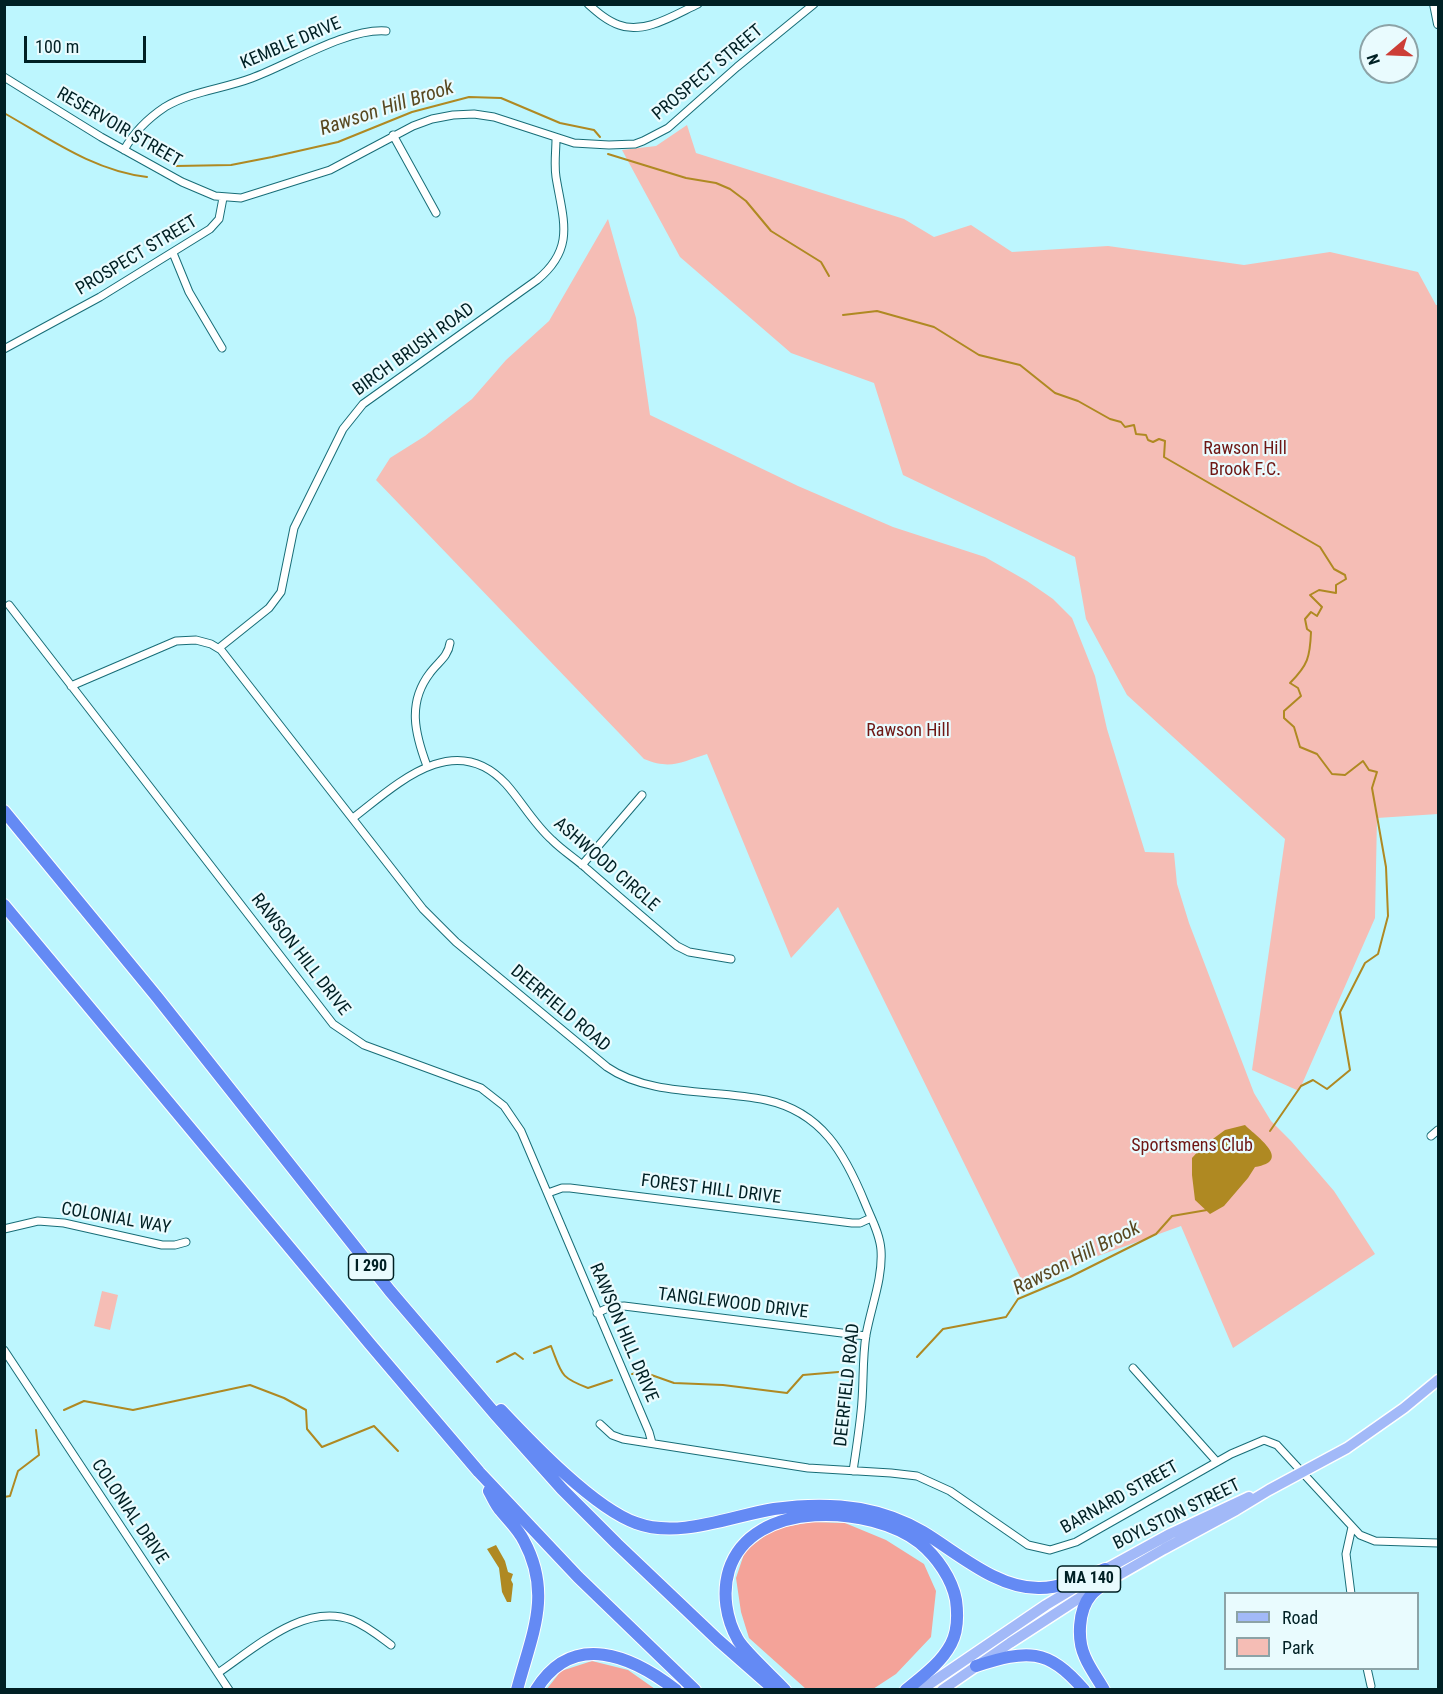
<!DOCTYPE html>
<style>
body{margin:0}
#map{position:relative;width:1443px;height:1694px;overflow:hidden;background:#bdf6fe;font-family:"Roboto Condensed",sans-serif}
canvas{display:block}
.frame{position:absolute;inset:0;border:6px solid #002024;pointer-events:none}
.legend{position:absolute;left:1224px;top:1592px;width:195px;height:78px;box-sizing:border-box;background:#e9fbfe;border:2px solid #8ca3a7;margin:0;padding:8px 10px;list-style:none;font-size:18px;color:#002024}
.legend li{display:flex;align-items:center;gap:12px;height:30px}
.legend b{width:30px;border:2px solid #8ca3a7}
.north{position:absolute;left:1359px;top:24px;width:60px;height:60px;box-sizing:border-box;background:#e9fbfe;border:2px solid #8ca3a7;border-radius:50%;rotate:251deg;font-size:16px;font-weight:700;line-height:24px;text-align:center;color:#002024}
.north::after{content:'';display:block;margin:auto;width:21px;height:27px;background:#cc3e37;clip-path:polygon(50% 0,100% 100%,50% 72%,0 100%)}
.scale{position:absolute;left:24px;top:36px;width:122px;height:27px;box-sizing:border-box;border:3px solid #002024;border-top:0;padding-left:8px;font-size:18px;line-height:21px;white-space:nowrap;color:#002024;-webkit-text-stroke:4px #e9fbfe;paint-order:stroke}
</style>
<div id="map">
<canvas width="1443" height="1694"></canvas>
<div class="frame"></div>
<ul class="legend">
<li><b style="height:8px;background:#a2b9f8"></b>Road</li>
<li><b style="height:16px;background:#f5bdb5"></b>Park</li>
</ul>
<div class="north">N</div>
<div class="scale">100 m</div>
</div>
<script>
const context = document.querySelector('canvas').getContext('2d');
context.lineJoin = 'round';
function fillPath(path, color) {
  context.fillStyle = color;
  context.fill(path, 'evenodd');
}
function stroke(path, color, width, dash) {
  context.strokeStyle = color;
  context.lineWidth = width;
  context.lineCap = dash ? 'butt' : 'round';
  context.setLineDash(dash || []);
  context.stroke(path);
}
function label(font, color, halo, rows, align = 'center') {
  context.font = font + ' "Roboto Condensed",sans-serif';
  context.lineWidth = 4.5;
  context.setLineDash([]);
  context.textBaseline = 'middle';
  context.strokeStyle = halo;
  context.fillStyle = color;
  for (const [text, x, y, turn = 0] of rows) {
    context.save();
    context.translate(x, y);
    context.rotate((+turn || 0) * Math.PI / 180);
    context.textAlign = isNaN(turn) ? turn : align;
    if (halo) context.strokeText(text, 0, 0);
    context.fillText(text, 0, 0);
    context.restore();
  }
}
const green = new Path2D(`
 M687,125L696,153L904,219L934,237L971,225L1012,252L1108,246L1244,265L1330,252L1418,272L1436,305H1438V814L1377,818L1375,918L1299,1091L1252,1070L1285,839L1127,695L1086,619L1075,557L903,475L874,383L791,353L680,257L622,150L656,146Z
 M608,219L636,318L650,415L798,486L893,527L985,557L1027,581L1053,599L1072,618L1095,676L1107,729L1145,852L1174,853L1177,884L1189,923L1254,1093L1271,1121L1291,1141L1334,1191L1375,1254L1233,1348L1181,1226L1023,1283L838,907L791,958L707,754C681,762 671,770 644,759L376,480L390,458L425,436L472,399L506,360L549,321Z
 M102,1291L118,1295L110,1330L94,1326Z`);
const forest = new Path2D(`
 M811,1522L845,1523L886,1540L924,1564L936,1591L931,1637L896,1674L873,1689H806L749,1638L741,1612L736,1578L745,1551L774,1529Z
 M592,1661L628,1670L655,1689L546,1690L561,1671Z`);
const water = new Path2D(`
 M1245,1125C1257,1137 1293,1161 1255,1167L1248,1178L1224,1206L1210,1214L1195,1200L1192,1175V1158L1202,1147L1225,1130Z
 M496,1545L505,1561L508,1572L513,1574L511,1580L513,1584L511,1602H507L502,1592L499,1568L487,1549Z`);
const stream = new Path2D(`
 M4,113C50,139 94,171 147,177
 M608,154L686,178L716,183L730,189L746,201L771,231L821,262L829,276
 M176,166L231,165L272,157L338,142L412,112L469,97L501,98L560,123L594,130L600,137
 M843,315L877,311L934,327L979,355L1020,365L1055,393L1078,401L1110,419L1121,422L1125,427L1134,425L1136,434L1146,435L1148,440L1153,442L1159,439L1165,441L1164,457L1320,547L1334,569L1345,575L1346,579L1336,585V593L1319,590L1310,595L1322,607L1317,616L1311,612L1305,619L1307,629L1311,632C1310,657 1308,665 1290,683L1298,688L1301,696L1284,711V718L1294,727L1300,747L1317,754L1332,774L1345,775L1363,761L1369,770L1377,772L1372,788L1386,867L1388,916L1378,954L1365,963L1340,1012L1350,1070L1327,1089L1313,1080L1301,1086L1270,1131
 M534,1353L551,1346C562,1374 559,1377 588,1388L612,1380
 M917,1357L943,1329L1006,1317L1018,1299L1070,1277L1156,1234L1172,1216L1207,1210
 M497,1362L515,1353L523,1359
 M632,1374L643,1372L674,1383L723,1385L787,1393L803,1375L850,1371
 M64,1410L84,1401L133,1410L250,1385L284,1398L306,1410L307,1429L322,1447L374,1426L398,1451
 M4,1497L10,1496L18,1471L39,1455L36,1430`);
const minor = new Path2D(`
 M588,4C597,12 607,21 619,25C644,35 676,14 698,4
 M4,77L101,137L182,182L215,196L241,198L330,170L413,126L432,119L453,115L474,114L494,117L574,143L609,145L635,144L643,141L668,128L737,67L814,4
 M393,135L436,213
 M124,150C134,132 147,119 165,107C192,91 223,89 252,78C290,64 347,28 386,31
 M173,253L189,292L222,348
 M4,349L100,297L210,229L219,219L223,198
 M9,605L333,1024L364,1045L481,1088L504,1106L521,1131L649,1432L652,1443
 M219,648L269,608L281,592L294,528L343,429L363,404L537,280C576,248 563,220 556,177C554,164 556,151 556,139
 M71,686L176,641L196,640L211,644L221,650L423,909L456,942L607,1067C650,1097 716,1089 766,1100C822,1112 845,1154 865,1203C871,1218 880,1234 881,1250C883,1278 871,1307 866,1335C862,1360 864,1387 861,1412C859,1432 856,1451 853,1471
 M427,766C415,734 407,703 430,673C438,662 448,657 450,643
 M353,818C396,785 454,728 506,784C522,802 534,824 552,840C563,851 576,859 587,869C617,895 647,921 677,946L689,952L731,959
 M582,865L642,795
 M1431,1136L1438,1130
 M548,1193L562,1188H570L852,1223H860L871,1218
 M4,1229L38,1221L64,1223L162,1245H175L186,1242
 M597,1313L610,1307L624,1306L866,1336
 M4,1350L229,1690
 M1133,1368L1217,1462
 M600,1424L612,1435L623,1439L808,1468L891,1473L917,1476L950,1491L1028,1545L1050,1550L1076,1542L1231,1454L1264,1440L1277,1445L1360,1535L1375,1541L1438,1543
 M1351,1594L1346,1554L1352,1527
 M1367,1668L1371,1686
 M218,1673C255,1648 304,1602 352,1620C367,1626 379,1636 391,1645`);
const tertiary = new Path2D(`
 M1434,4L1438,24`);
const primary = new Path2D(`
 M1099,1573L1170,1534L1249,1497
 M921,1690L1046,1605L1086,1581
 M942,1690L1010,1643L1084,1595L1164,1549L1236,1510L1269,1490L1347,1448L1404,1408L1438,1380`);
const motorway = new Path2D(`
 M4,811L157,997L390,1291L496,1415L562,1489L617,1544L718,1640L775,1690
 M4,905L370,1344L479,1472L578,1577L695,1690
 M501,1410C533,1444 594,1508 636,1523C679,1539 731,1516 774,1509C803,1505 831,1504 860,1509C882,1513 904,1521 923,1532C958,1553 997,1589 1040,1588C1062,1588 1085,1577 1105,1569
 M489,1491C493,1498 496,1506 501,1511C509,1521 518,1529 524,1541C553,1595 531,1636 517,1690
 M976,1666C1027,1650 1047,1647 1084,1690
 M536,1690C573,1630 632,1656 676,1690
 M785,1690C773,1677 746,1653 738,1640C726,1619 722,1593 729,1570C752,1498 871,1505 920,1543C937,1557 952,1579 956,1600C958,1615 958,1631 951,1644C941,1663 923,1676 906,1690
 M1104,1690C1098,1679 1090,1669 1085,1657C1077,1640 1078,1610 1091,1595C1096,1589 1103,1585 1109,1581`);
const shields = [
 [371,1267,45],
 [1089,1579,63]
];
const shieldNames = [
 ["I 290",371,1267],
 ["MA 140",1089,1579]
];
const streetNames = [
 ["KEMBLE DRIVE",291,44,-23],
 ["PROSPECT STREET",708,73,-40],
 ["RESERVOIR STREET",119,128,30],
 ["PROSPECT STREET",137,256,-31],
 ["BIRCH BRUSH ROAD",414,350,-36],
 ["ASHWOOD CIRCLE",606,865,41],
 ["RAWSON HILL DRIVE",300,955,52],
 ["DEERFIELD ROAD",560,1009,40],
 ["FOREST HILL DRIVE",711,1190,7],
 ["COLONIAL WAY",116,1219,10],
 ["TANGLEWOOD DRIVE",733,1304,7],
 ["RAWSON HILL DRIVE",623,1333,67],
 ["DEERFIELD ROAD",848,1385,-84],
 ["BARNARD STREET",1120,1498,-29],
 ["COLONIAL DRIVE",129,1512,56],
 ["BOYLSTON STREET",1177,1515,-26]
];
const parkNames = [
 ["Rawson Hill",1245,449],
 ["Brook F.C.",1245,470],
 ["Rawson Hill",908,731],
 ["Sportsmens Club",1192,1146]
];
const waterNames = [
 ["Rawson Hill Brook",387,109,-18],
 ["Rawson Hill Brook",1077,1259,-27]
];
fillPath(green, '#f5bdb5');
fillPath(forest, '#f4a399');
fillPath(water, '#af8922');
stroke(stream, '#af8922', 2);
stroke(minor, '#186d77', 9);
stroke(tertiary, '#186d77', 10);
stroke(primary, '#fff', 13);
stroke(motorway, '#fff', 14);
stroke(minor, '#fff', 7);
stroke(tertiary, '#fff', 8);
stroke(primary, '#a2b9f8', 10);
stroke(motorway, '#648af4', 12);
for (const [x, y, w] of shields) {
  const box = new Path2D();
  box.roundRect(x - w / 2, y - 13, w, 26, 4.5);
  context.fillStyle = '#e9fbfe';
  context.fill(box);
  stroke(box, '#002024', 1.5);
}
label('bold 16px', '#002024', null, shieldNames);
label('18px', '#002024', '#e9fbfe', streetNames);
label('18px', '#6e1714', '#e9fbfe', parkNames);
label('italic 20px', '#584820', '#e9fbfe', waterNames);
</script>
